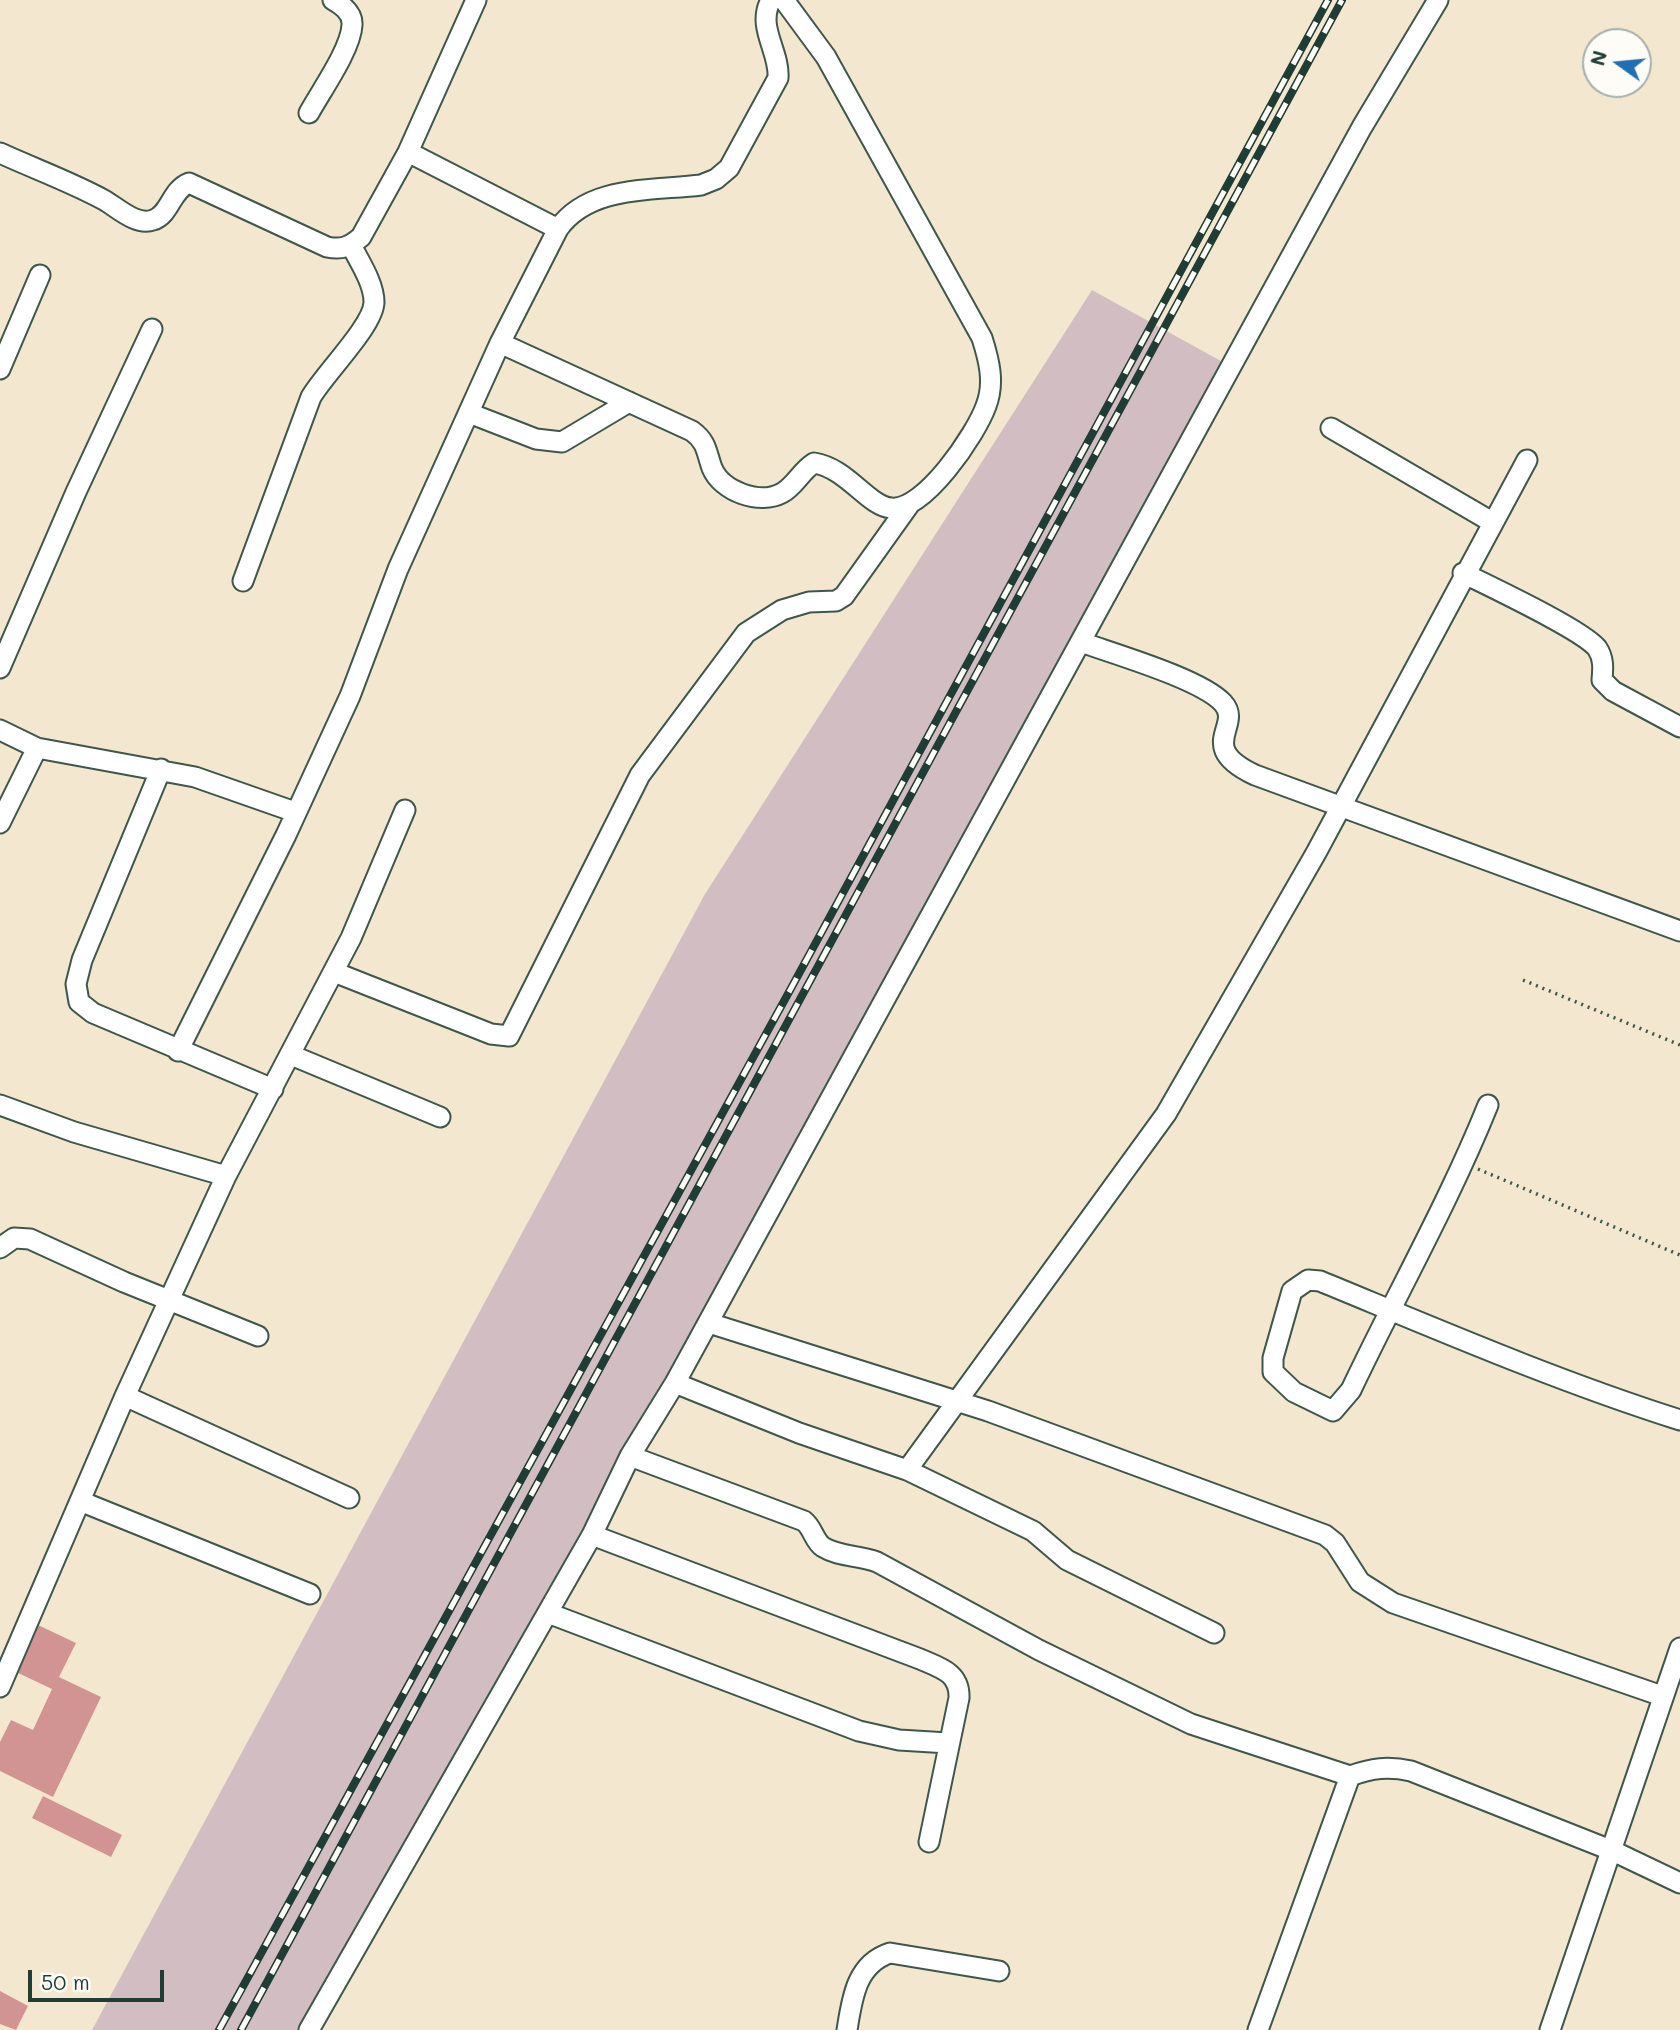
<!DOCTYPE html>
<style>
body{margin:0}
#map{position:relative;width:1680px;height:2030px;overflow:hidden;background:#f3e8cf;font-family:Mali,sans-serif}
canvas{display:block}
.north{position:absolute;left:1582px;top:28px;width:70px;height:70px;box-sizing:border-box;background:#fdfcf7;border:2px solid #a4b0a9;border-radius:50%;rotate:285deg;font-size:19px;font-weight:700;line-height:28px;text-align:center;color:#1f3d34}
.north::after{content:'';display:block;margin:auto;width:24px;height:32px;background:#1f6fb2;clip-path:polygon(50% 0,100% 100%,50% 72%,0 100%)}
.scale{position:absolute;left:28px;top:1970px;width:136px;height:32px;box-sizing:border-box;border:4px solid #1f3d34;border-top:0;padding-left:9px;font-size:21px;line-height:24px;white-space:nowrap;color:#1f3d34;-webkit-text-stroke:5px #fdfcf7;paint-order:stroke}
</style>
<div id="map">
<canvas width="1680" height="2030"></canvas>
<div class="north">N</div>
<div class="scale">50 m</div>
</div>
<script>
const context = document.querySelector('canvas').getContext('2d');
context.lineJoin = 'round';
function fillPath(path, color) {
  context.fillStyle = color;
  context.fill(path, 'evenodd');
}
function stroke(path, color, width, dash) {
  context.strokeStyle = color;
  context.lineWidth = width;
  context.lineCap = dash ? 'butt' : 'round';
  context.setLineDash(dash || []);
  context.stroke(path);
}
const industrial = new Path2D(`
 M1092,290L1230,366L313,2030H92L705,894Z`);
const building = new Path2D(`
 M38,1625L76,1643L59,1677L101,1697L53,1797L0,1771V1742L11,1720L33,1730L52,1689L16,1672Z
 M43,1796L122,1835L111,1857L32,1818Z
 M0,1991L28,2006L16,2030L0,2024Z`);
const path = new Path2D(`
 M1523,980L1680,1045
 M1478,1169L1680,1255`);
const street = new Path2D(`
 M309,113C321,91 351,49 352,25C353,13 342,5 333,0
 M408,152L558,229
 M0,153C35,169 71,182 104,200C118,208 136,226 153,220C170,215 171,190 189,183L327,247C342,250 349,247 361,237L408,152L476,0
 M500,343L692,431C707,442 706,451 712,468C722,492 760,505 782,493C795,486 801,471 814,463C847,468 868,506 891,508C924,512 976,434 986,406C995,383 989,360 982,338L826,57L784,0
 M0,369L40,275
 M469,413L536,439L562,442L629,402
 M1331,428L1492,522
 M1463,573C1491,587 1581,629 1597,648C1604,658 1603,669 1602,680L1613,691L1680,727
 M243,581L311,397C325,373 374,325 374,302C374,283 359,261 351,245
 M1081,642C1114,654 1201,679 1223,703C1244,726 1194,746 1255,775L1680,931
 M0,668L76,492L152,329
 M0,730L37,748L195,777L295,812
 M161,769L82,960L76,984L79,1002L93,1013L273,1089
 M0,823L37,748
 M334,972L491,1034L509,1036L640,775L746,633L782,610L809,602L836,601L844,596L909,505
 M178,1051L286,835L350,696L398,569L500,343L558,229C589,185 652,191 701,185L716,179L729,168L778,78C780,51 756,27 771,0
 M291,1055L440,1117
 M0,1105L74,1132L226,1176
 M1488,1105C1449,1202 1396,1295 1351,1390L1333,1411L1294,1392L1273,1372V1358L1292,1291L1308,1280L1320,1281C1439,1330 1557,1381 1680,1420
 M0,1248L14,1238L30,1239L124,1282L258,1336
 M709,1323L988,1411L1325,1535L1335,1543L1360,1582L1393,1603L1662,1696
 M675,1383L799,1433L907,1470L1033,1531L1067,1560L1214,1633
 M125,1396L349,1498
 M630,1456L804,1521C813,1528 814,1541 823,1547C839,1557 859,1555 877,1562L1039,1650L1191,1724L1350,1776C1372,1768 1388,1766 1411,1771L1613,1851L1680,1883
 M907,1470L1166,1114L1316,853L1527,460
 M80,1501L310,1594
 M592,1535L920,1659C941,1668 960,1673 959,1698L929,1842
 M548,1613L859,1731L899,1740L948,1743
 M0,1687L125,1396L226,1176L351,938L405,810
 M309,2030L592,1535L630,1456L675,1383L1362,127L1438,0
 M847,2030C852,1999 856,1964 890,1953L999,1971
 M1258,2030L1350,1776
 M1550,2030L1680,1648`);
const rail = new Path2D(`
 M219,2030L789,992L1328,0
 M241,2030L1342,0`);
fillPath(industrial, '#d2bec2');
fillPath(building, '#d29492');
stroke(street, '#3f574b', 23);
stroke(path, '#3f574b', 3.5, [2, 5]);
stroke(street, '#fff', 19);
stroke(rail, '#1f3d34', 8);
stroke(rail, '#fdfcf7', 5, [16]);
</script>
